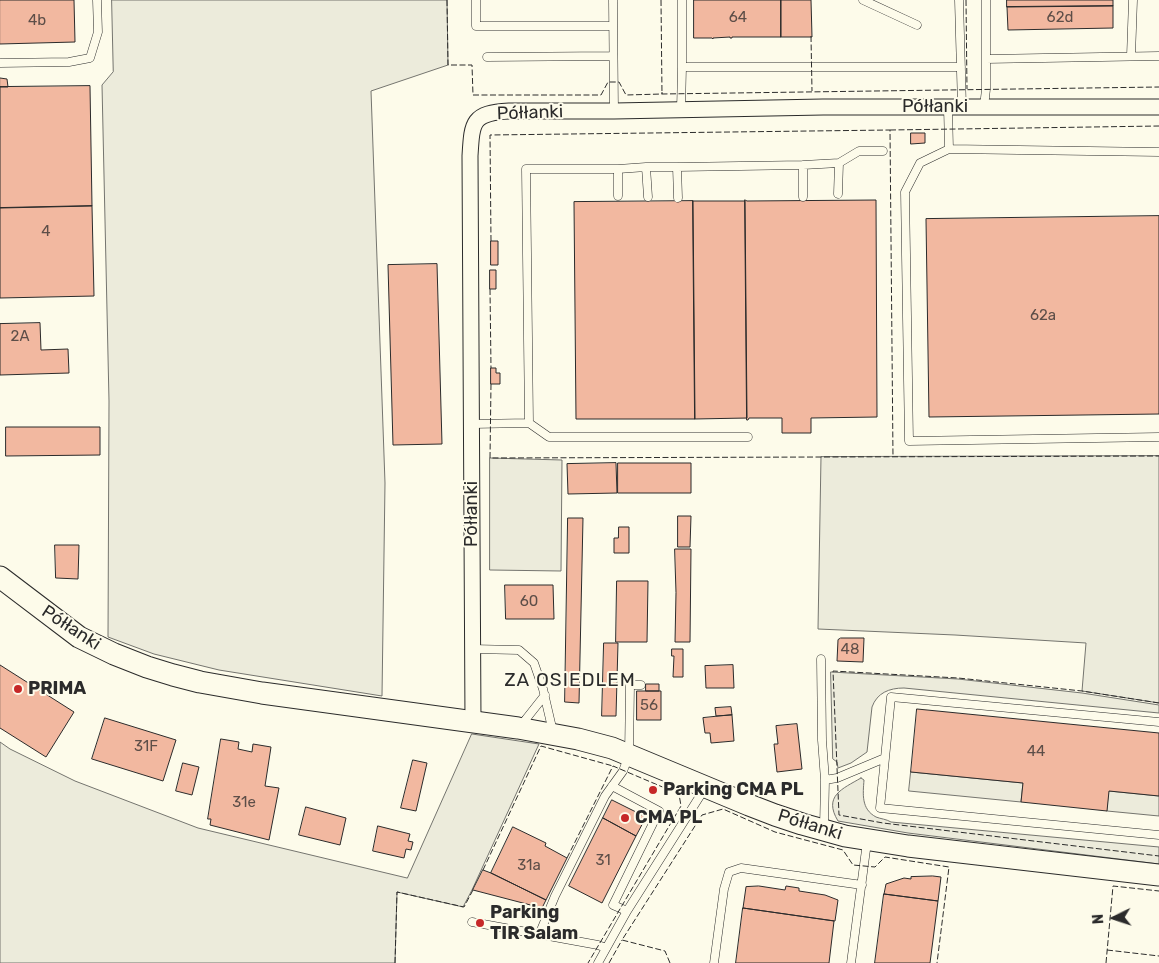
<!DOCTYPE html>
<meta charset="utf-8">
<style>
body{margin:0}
#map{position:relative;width:1159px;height:963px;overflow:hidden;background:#fdfbea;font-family:Rubik,sans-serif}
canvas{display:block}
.north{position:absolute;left:1089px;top:893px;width:50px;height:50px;-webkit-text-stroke:4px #fdfbea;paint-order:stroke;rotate:266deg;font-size:14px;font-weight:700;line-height:20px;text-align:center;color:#2b2b2b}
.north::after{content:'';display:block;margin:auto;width:18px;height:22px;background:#2b2b2b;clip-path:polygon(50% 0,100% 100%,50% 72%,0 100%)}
</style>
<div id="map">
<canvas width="1159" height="963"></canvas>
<div class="north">N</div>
</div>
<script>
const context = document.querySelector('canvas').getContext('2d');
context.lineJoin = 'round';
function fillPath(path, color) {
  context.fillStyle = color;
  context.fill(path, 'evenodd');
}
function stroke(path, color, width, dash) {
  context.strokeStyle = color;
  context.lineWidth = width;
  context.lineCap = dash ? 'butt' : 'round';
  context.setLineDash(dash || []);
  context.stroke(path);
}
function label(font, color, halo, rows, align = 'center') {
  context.font = font + ' Rubik,sans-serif';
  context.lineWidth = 4;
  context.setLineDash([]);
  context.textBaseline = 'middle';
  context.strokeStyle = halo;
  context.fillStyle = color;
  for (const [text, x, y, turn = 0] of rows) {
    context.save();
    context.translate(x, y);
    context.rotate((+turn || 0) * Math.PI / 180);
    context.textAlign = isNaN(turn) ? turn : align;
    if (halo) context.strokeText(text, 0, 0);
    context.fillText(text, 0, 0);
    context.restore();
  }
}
const green = new Path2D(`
 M112,0H447L448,65L371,91L385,483L382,696L219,670L154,654L108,637L109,401L102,85L113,72Z
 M1159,456V703L1082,691L1086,643L955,635L818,629L821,457Z
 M490,458L562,460L561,571L490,570Z
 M831,672L958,679L1082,693L1159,705V713L904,688C889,688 877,693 872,707L867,752L851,763L838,768L837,762L833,759Z
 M472,734L539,744L472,890L463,907L397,892L395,963H0V742L10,749L75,781L198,828L407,878Z
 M911,772L1023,783L1021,802L909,791Z
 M861,778L864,780C863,794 861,809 876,817C881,819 886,819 891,822L1159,847V864L908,833L838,821C823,796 842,789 861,778Z
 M1109,791L1159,796V816L1107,811Z`);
const building = new Path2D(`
 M0,0H74L75,42L0,44Z
 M694,0H781V37H732V38H730V37L713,38V39L712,38H694Z
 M781,0H811L812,37H781Z
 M1007,0H1113V6L1007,7Z
 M1113,6V28L1008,30L1007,7Z
 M0,78L7,79L8,87H0Z
 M90,86L92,206L0,208V87Z
 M911,133H925V143L911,144Z
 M745,200L747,201L876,200L877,417L811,418V433H782V418H749L748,420H747Z
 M693,201H745L747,418L695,419Z
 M693,201L695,419H576L574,202Z
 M92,206L94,296L0,298V208Z
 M1159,216V414L929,417L926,219Z
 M491,241H498V265H491Z
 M437,264L442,444L393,445L388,265Z
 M490,270H496V289H490Z
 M40,323L41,350L68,349L69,373L0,375V324Z
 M491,368H496V373H500V384H491Z
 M6,427H100V455L6,456Z
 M616,463L617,493L568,494L567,464Z
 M618,463H691V493H618Z
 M678,516H691L690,547H678Z
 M568,518H583L579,703L565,702Z
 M619,527H629V553H614V538H618Z
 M55,545H79L78,579L56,578Z
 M675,549H691L690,642H675L676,593Z
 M617,581H648L647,642H616Z
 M505,585H553L554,619H506Z
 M841,638H864L863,662L837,661L838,640Z
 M604,643H618L616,716H602Z
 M672,649H683V677H673L674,656H672Z
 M0,665L74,712L46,757L0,728Z
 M733,665L734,688H706L705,666Z
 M646,684H659V691H646Z
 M637,691H661V720H637Z
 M731,707L732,715L716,716L715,708Z
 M917,709L1159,733V796L1109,791L1107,811L1021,802L1023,783L911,772Z
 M732,715L734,741L711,743L710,733H705L703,718Z
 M105,718L176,740L163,781L92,759Z
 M797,724L802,769L777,772L774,744H778L776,726Z
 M221,739L239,742L238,749L252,752L253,744L271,747L265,786L279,788L269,840L210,825L211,819H208Z
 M413,760L427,763L416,811L401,808Z
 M183,763L199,767L192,795L176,791Z
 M612,800L646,817L636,836L603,818Z
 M306,807L346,818L340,845L299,835Z
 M603,818L636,836L602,903L569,886Z
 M378,826L410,834L408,841L413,842L411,850L406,849L404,858L373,851Z
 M513,827L546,843L545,846L567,858L546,900L491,873Z
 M483,870L491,873L546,900L542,908L473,890Z
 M933,876L941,877L938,901L884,894L886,884L904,878L911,879V877Z
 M759,886L785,890L786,886L799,888V891L825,895L838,900L835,921L743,908L746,887Z
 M884,894L938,901L930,963H875Z
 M743,908L834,921L829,963H736Z`);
const lane = new Path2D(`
 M476,0V26H613
 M613,0L614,111
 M863,0L917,25
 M959,0L962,107
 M1131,56L1133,0
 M487,57L613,56
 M986,59L1159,56
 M0,63L69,62L90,58L98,32L97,0
 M682,67H961
 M948,107L949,149L1159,152
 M984,107L986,89V0
 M681,110L682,67V0
 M949,149L920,163L905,192L909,441L1159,437
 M839,163L859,151H883
 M803,165L839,163L838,194
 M646,167H677L678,198
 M677,167L803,165V197
 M618,169L646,167L648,197
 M529,423L526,169H618V196
 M472,424L529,423L549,437H748
 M472,649L519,650L534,663L543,689L553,732
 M821,659L822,740L825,780L824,827
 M521,725L526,719L545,695
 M885,758L880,808L1159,835
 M825,780L837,778L885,758L891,697L1159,722
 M612,786L659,811L613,905L627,911
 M472,922L598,945L606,948
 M539,935L555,896L605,796L623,771L629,755L630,685H641
 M598,963L627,911L705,788
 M714,963L724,889L729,872L741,868L862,885
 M851,963L867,842`);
const street = new Path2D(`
 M473,722L470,156C472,122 472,113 509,111H614L823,107H1159`);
const secondary = new Path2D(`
 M0,577L79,637L114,654L147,667L173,675L200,682L262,693L518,728L578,739L612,748L749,805L775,815L802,824L845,836L908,846L1159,875`);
const fence = new Path2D(`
 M447,0L448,65H472L473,95H601L608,82H619L626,95L662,94V92
 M661,0L662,94L1159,87
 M966,0L967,89
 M811,36L812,91
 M890,130L1159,126
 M491,241L490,135L890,130L893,457
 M490,289L491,368
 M491,384L490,458L1159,456
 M1159,703L1082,691L958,678L833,671L839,815L883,823L1159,856
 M567,858L613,766L679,794L681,806L588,963
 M483,870L541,746L613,766
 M1107,950L1159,956
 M395,963L397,892L464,907L473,890
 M609,963L622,940
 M670,963L665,951L622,940L702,815L723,809L775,832L843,850L853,865L875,867L885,857L949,867L937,963
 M1106,963L1113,886L1159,891`);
const markers = [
 [18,689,5,"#c62828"],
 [653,790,5,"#c62828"],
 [625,818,5,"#c62828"],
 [480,923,5,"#c62828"]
];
const numberNames = [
 ["64",738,18],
 ["62d",1060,18],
 ["4b",37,21],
 ["4",46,232],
 ["62a",1043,316],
 ["2A",20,337],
 ["60",529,602],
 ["48",850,650],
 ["56",649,706],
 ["31F",146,747],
 ["44",1036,752],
 ["31e",244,803],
 ["31",603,861],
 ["31a",529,866]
];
const streetNames = [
 ["Półłanki",935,107],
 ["Półłanki",530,113,-2],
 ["Półłanki",472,514,-90],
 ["Półłanki",71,628,33],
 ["Półłanki",810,825,17]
];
const poiNames = [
 ["PRIMA",28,689],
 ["Parking CMA PL",663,790],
 ["CMA PL",635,818],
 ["Parking",490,913],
 ["TIR Salam",490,934]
];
const neighbourhoodNames = [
 ["ZA OSIEDLEM",570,681]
];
fillPath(green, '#ecebdb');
stroke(green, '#74746e', 1);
fillPath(building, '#f2b8a0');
stroke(building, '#2b2b2b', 1);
stroke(lane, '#2b2b2b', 9);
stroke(street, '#2b2b2b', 17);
stroke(secondary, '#2b2b2b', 23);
stroke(lane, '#fdfbea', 8);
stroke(street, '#fdfbea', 15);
stroke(secondary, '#fdfbea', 21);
stroke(fence, '#2b2b2b', 1, [6, 2.5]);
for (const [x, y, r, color] of markers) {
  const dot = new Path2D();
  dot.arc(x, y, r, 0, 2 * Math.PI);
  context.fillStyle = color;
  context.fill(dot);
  stroke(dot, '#fdfbea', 2);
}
label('15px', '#5d4e48', null, numberNames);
label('18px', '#2b2b2b', '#fdfbea', streetNames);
label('bold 18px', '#2b2b2b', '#fdfbea', poiNames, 'left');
context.letterSpacing = '1px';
label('19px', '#2b2b2b', '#fdfbea', neighbourhoodNames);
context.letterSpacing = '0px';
</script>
